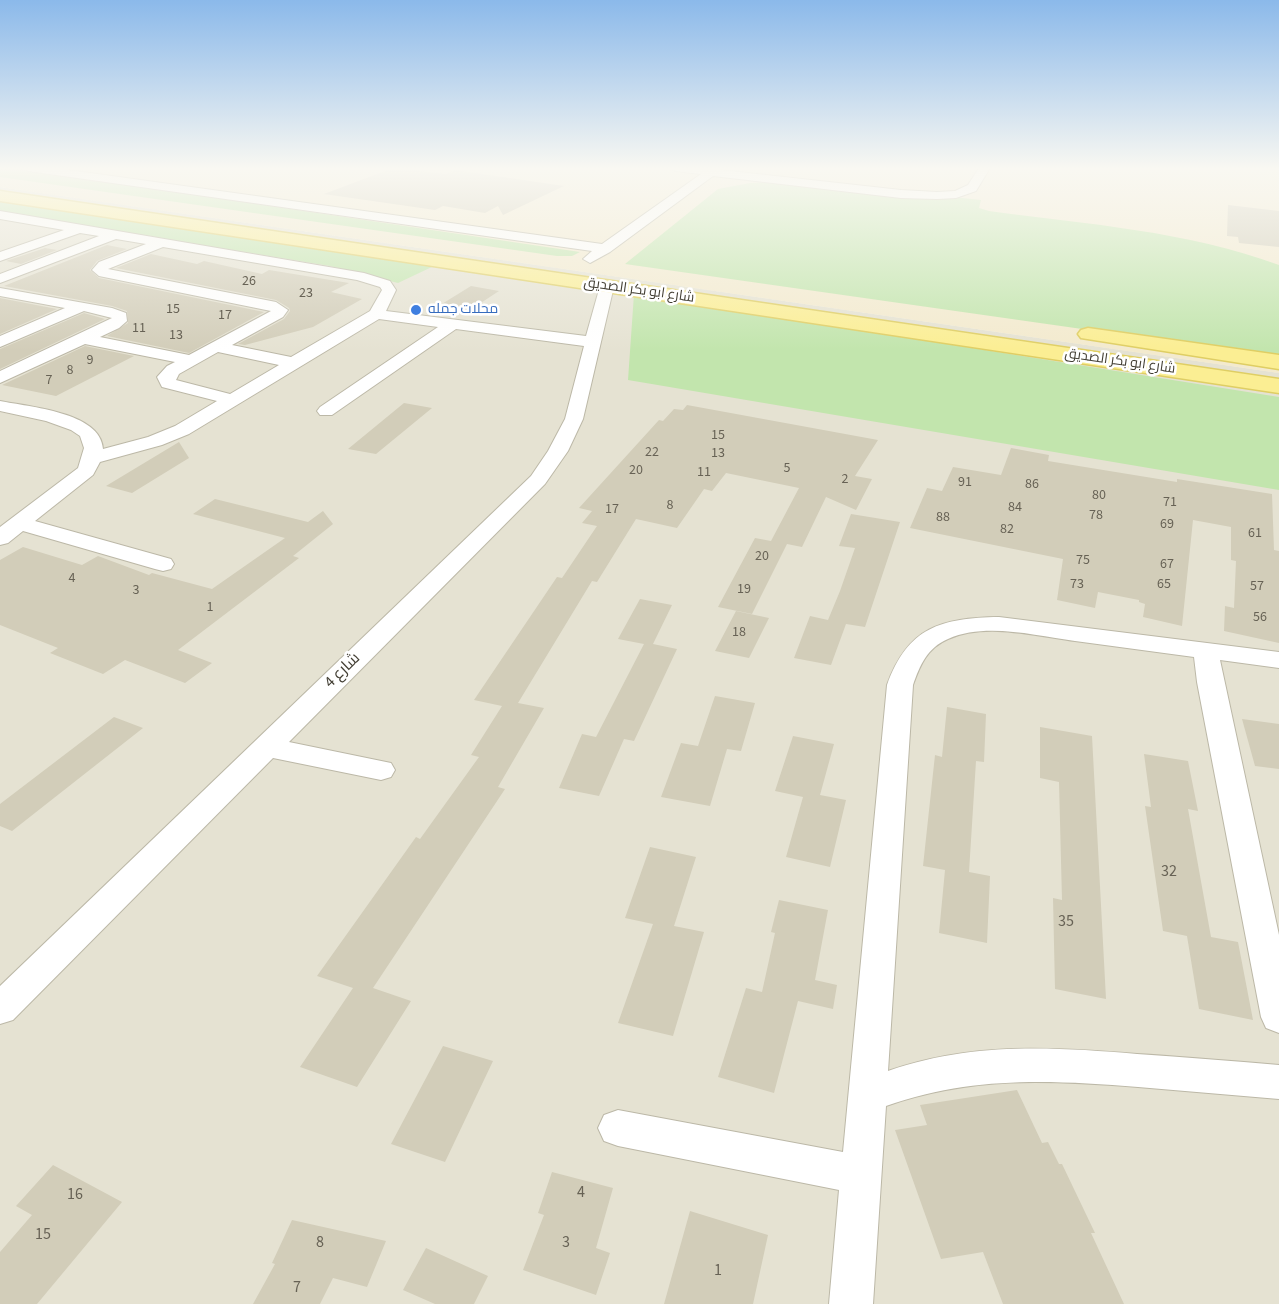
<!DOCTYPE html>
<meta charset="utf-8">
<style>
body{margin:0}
canvas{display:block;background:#f1efe3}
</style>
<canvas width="1279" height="1304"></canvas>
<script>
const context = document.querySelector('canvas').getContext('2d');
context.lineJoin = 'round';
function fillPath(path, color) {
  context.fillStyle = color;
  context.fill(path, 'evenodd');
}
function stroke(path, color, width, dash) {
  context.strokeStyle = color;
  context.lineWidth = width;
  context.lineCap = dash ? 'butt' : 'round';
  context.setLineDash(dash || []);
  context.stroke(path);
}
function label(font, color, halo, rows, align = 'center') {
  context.font = font + ' "Source Sans 3",Cairo,sans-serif';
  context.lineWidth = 5;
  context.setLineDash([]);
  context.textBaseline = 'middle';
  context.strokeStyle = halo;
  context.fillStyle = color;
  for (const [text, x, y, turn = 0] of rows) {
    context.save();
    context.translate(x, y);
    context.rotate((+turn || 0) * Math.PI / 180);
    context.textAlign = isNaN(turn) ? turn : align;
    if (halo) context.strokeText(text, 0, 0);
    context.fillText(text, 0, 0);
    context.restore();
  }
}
const residential = new Path2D(`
 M0,187L1279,373V1304H0Z`);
const commercial = new Path2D(`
 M0,168H1279V373L0,187Z`);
const green = new Path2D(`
 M0,168H15L580,252L572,256H557L0,177Z
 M776,182L932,198H962L981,200L979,208L989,211C1086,224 1187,231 1279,265V357L625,264L718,189L750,183Z
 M0,199L436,265L398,283L330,266L0,212Z
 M634,294L1279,397V490L628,380Z`);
const building = new Path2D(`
 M393,168L446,174L455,170L564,186L503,215L498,206L485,213L443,206L435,210L324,194Z
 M1228,205L1279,211V247L1239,243L1238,237L1227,236Z
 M107,245L127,249L97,261L90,270L99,278L264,312L189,353L107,336L128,323L127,311L112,306L4,286Z
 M45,248L57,250L21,264L6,261Z
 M151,254L197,264L204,261L262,274L269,270L349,283L331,292L362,299L313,327L245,345L238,344L284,319L290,311L289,308L276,300L116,268Z
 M471,286L499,291L467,312L437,307Z
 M0,298L57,309L0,334Z
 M84,313L105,319L0,369V349Z
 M85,346L134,356L56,396L2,385Z
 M404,403L432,408L376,454L348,449Z
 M687,405L878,440L855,476L872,479L856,510L826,497L802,547L787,544L752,614L718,607L755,538L771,541L799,488L726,473L712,491L704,489L677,528L636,519L597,582L592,581L518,703L544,708L498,787L505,789L373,988L411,1001L357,1087L300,1067L353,988L317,976L416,837L420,839L479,757L471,755L502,706L474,700L557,577L562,578L597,526L582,523L592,511L579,508L659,420L663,421L674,409L683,410Z
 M179,442L189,458L132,493L106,486Z
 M1011,448L1049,455L1048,461L1177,482V479L1272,494L1274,550L1279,551V643L1224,631L1225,606L1234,608L1236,561L1231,560V527L1193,520L1182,626L1143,617L1145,604L1139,602V600L1098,592L1095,608L1057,600L1063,559L910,528L927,488L942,491L953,467L1001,475Z
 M215,499L308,522L323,511L333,524L293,556L299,558L178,650L212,663L185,683L125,660L103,674L50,653L58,648L0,625V560L23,547L82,565L98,556L149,575L152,573L212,589L285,538L193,514Z
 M851,514L900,522L865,627L846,624L831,665L794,658L810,616L828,620L840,591L855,548L839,546Z
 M640,599L672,605L653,644L677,649L634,741L624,739L599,796L559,788L582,734L596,737L644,644L618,639Z
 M736,611L769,618L749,658L715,651Z
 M715,696L755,703L741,751L727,749L710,806L661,797L681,743L698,746Z
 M947,707L986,714L984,762L976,761L969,872L990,876L987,943L939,933L945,870L923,866L935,755L942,757Z
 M114,717L143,728L12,831L0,826V804Z
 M1242,719L1279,724V769L1255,766Z
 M1040,727L1092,736L1106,999L1055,989L1053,898L1062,900L1059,782L1040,778Z
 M793,736L834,744L820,795L846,800L830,867L786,857L803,797L775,791Z
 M1144,754L1188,761L1198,811L1188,809L1211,937L1238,942L1253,1020L1199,1009L1187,936L1163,931L1145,806L1151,807Z
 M650,847L696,857L674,926L704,932L673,1036L618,1023L653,924L625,918Z
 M779,900L828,910L815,980L837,985L833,1009L798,1001L774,1093L718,1077L746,988L762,992L775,933L771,932Z
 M443,1046L493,1061L445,1162L391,1144Z
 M1017,1090L1042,1143L1048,1142L1059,1164H1062L1095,1233H1091L1124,1304H1003L983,1252L941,1259L895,1130L927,1125L920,1105Z
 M53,1165L122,1202L37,1304H0V1252L32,1215L16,1206Z
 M552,1172L613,1188L596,1248L610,1253L596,1295L523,1270L544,1215L538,1213Z
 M690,1211L768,1235L753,1304H664Z
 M292,1220L386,1241L367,1287L333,1278L320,1304H253L275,1264L272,1263Z
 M426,1248L488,1276L474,1304H435L403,1290Z`);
const minor = new Path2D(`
 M23,168H54L602,244L701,174L675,171L670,168H722L721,170L901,190L937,192L955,191L968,185L979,168H990L976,191L956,198L937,199L901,198L713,176L610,252L590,263L583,259L592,251L28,171Z
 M0,211L364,273L390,281L396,290L386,311L586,336L600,286L607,282L614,286L583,419L568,451L545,484L289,742L391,763L395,770L391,777L381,780L273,758L13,1020L0,1024V986L531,476L548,451L565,419L584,346L456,329L332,415H320L317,411L320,407L438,327L379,319L189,434L162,445L100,462L93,475L35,521L171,559L174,564L171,569L163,571L155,569L23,531L8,543L0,545V527L78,468L84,448L80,436L71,430L46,421L0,411V401C29,407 101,412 103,449L148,437L175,426L217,401L162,387L157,377L167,366L175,362L85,344L0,383V371L112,318L84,311L0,347V336L65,308L0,296V288L112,308L126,313L127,321L119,328L100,337L189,355L271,311L99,276L92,270L99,262L146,244L116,239L0,283V274L99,236L80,233L0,261V252L64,230L0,219ZM163,247L357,280L380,287L382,290L370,311L291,357L232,345L283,317L288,310L276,302L108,269ZM218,352L279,365L230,394L176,380L179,374Z
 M999,617L1279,652V668L1220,660L1279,935V1033L1266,1028L1261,1017L1197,682L1194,657C1154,652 1115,646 1075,641C1036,636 986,622 948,639C927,648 920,665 913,685L888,1071C972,1042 1051,1047 1137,1054C1185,1057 1232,1061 1279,1065V1099C1232,1095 1185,1091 1138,1087C1049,1080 972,1076 886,1106L873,1304H829L839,1190L618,1146L604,1141L598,1128L604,1115L618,1110L843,1152L887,685C908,627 941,618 999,617Z`);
const major = new Path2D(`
 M0,191L1279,379V393L0,201Z
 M1088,328L1279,355V369L1081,338L1078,334L1081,330Z`);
const markers = [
 [416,310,6,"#3f7fe0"]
];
const numberNames = [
 ["26",249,282],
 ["23",306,294],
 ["15",173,310],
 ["17",225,316],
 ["11",139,329],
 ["13",176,336],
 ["9",90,361],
 ["8",70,371],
 ["7",49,381],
 ["15",718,436],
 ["22",652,453],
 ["13",718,454],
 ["5",787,469],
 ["20",636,471],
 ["11",704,473],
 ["2",845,480],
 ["91",965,483],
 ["86",1032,485],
 ["80",1099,496],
 ["71",1170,503],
 ["8",670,506],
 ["84",1015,508],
 ["17",612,510],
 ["78",1096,516],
 ["88",943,518],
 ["69",1167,525],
 ["82",1007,530],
 ["61",1255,534],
 ["20",762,557],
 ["75",1083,561],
 ["67",1167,565],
 ["4",72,579],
 ["73",1077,585],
 ["65",1164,585],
 ["57",1257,587],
 ["19",744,590],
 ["3",136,591],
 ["1",210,608],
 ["56",1260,618],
 ["18",739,633]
];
const farStreetnames = [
 ["شارع ابو بكر الصديق",639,291,8],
 ["شارع ابو بكر الصديق",1120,362,8]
];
const farShopnames = [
 ["محلات جمله",428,310]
];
const streetNames = [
 ["شارع 4",343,671,-44]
];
const nearNumbernames = [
 ["32",1169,872],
 ["35",1066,922],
 ["4",581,1193],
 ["16",75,1195],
 ["15",43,1235],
 ["8",320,1243],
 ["3",566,1243],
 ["1",718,1271],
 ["7",297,1288]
];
fillPath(residential, '#e5e2d2');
fillPath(commercial, '#f3eace');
fillPath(green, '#c2e5ad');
fillPath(building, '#d2cdb9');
stroke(minor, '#bcb8a7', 2);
stroke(major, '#dfce64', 3);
fillPath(minor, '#fff');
fillPath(major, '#fbee93');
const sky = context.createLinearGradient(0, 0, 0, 351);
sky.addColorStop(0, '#8bb9ea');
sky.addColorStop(0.48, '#f9f8f2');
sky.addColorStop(1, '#f9f8f200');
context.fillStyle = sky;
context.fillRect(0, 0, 1279, 351);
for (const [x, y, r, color] of markers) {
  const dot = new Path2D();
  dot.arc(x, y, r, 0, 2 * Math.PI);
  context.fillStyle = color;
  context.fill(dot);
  stroke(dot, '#fff', 2);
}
label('14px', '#676255', null, numberNames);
label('14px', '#433f34', '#fff', farStreetnames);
label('14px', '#366cbe', '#fff', farShopnames, 'left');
label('16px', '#433f34', '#fff', streetNames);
label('16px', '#676255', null, nearNumbernames);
</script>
